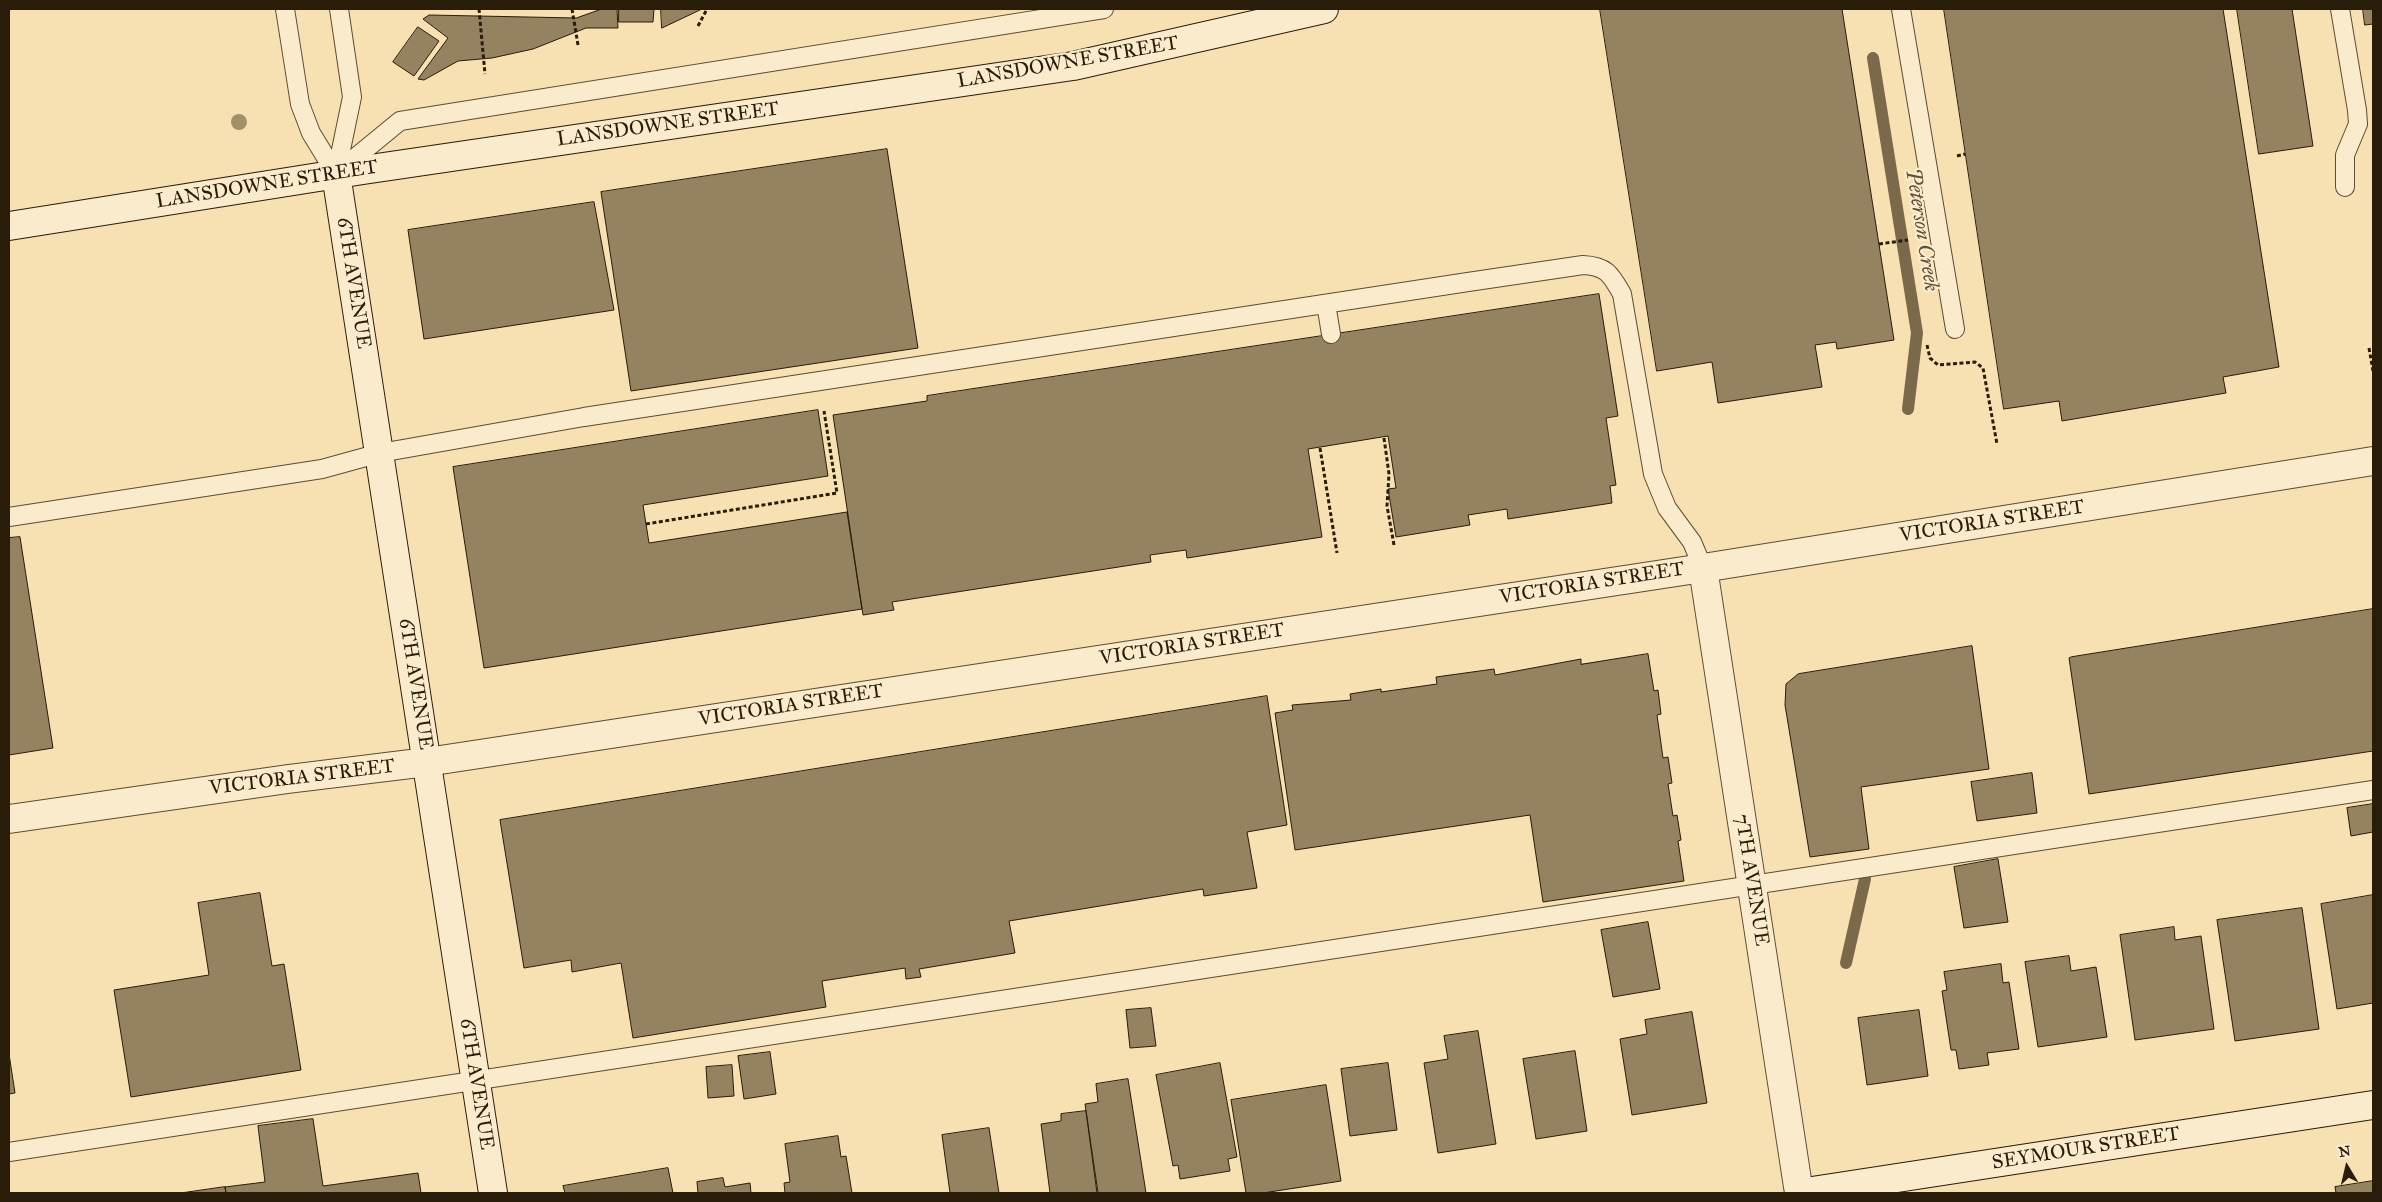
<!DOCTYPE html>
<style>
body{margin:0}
#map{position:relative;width:2382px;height:1202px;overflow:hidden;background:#f7e0b2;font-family:"IM FELL Great Primer",serif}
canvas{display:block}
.frame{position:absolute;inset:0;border:10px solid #291c08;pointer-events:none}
.north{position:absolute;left:2322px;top:1142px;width:50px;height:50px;-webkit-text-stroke:4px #faebcd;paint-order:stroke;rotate:351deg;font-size:14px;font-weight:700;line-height:20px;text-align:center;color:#291c08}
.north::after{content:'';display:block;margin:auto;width:18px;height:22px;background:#291c08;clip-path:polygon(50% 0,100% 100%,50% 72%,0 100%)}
</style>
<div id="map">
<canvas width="2382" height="1202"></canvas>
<div class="frame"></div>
<div class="north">N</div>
</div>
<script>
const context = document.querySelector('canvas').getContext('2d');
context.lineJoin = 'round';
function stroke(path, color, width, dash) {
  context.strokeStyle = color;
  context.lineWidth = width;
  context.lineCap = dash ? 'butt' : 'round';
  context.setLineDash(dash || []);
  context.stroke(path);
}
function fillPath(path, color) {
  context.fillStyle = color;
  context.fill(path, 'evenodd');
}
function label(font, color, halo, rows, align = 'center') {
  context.font = font + ' "IM FELL Great Primer",serif';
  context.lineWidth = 4.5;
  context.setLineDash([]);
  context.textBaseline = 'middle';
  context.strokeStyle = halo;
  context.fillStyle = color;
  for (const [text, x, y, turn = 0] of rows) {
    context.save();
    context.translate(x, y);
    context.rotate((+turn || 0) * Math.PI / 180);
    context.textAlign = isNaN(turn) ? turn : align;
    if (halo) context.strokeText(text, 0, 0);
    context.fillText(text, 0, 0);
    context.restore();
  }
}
const stream = new Path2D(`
 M1873,58L1917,333L1908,409
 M1846,963L1865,879`);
const building = new Path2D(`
 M602,9H617L618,28H586L533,49L492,58L458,61L424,80L418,79L448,38L423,19L429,15L576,18Z
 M619,9H654L653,22H619Z
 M661,9H702L662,28Z
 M1600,9H1842L1894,340L1837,349L1836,342L1815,345L1822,387L1718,403L1712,362L1657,371Z
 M1944,9H2223L2279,367L2223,377L2226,393L2062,421L2059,401L2004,409Z
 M2237,9H2292L2313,146L2259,154Z
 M2363,9H2373V24L2365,25Z
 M418,27L439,41L414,76L393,62Z
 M887,149L918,348L631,391L601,192Z
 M594,202L614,310L424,339L408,230Z
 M1599,294L1618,416L1606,418L1616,485L1610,486L1612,503L1508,519L1507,509L1468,515L1470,525L1396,537L1388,489L1396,488L1388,436L1308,449L1322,537L1187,558L1186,550L1150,555L1151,562L892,602L894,610L863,615L833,415L927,401V396Z
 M818,410L828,476L643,505L649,543L847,512L862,609L484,668L453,467Z
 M20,537L53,748L9,755V538Z
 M2373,609V751L2089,794L2069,658L2071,657Z
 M1972,646L1989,769L1861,787L1869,849L1810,857L1785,705L1786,684L1798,674Z
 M1648,654L1654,691L1658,690L1661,714L1657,715L1663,758L1668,757L1672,783L1668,784L1673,816L1677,815L1681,840L1678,841L1684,881L1543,902L1530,815L1295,850L1275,713L1293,710L1292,705L1351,700L1350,694L1381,689V692L1437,684L1436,677L1494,669L1495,675L1581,659V664Z
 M1267,696L1287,825L1247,832L1257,888L1204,896L1203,889L1009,921L1015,953L919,969L921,977L906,979L905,968L822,981L826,1007L633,1038L621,963L572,972L571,960L524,968L500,820Z
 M2032,773L2037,813L1977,821L1971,782Z
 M2373,804V832L2351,836L2347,808Z
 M1998,859L2008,922L1964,928L1954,867Z
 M260,893L272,966L284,964L301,1070L131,1097L114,990L209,975L198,903Z
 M2373,895V1003L2337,1009L2321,904Z
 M2302,908L2319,1029L2235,1041L2217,920Z
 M1648,922L1660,989L1613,997L1601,930Z
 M2174,927L2175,940L2201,936L2214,1029L2135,1040L2120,935Z
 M2069,956L2071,971L2096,967L2107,1037L2038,1047L2025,962Z
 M2001,964L2003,983L2009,982L2019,1049L1987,1053L1989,1065L1959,1069L1956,1050H1951L1942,991L1947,990L1944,972Z
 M1151,1008L1156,1046L1130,1048L1126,1010Z
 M1919,1010L1928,1076L1867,1085L1858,1018Z
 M1692,1012L1707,1103L1632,1115L1620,1039L1647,1034L1645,1020Z
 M1478,1031L1496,1144L1438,1153L1424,1063L1448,1059L1444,1036Z
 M1575,1051L1587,1131L1536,1139L1523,1059Z
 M770,1052L776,1094L744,1099L738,1056Z
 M9,1054L15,1093L9,1094Z
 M1220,1063L1237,1157L1228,1159L1230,1171L1180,1179L1178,1165L1173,1166L1156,1075Z
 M1388,1063L1397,1130L1350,1136L1341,1069Z
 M732,1065L734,1096L708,1098L706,1067Z
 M1128,1079L1146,1193H1098L1085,1104L1098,1102L1096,1084Z
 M1326,1085L1341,1181L1263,1193H1246L1231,1100Z
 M1086,1111L1097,1193H1050L1041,1124L1061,1121V1114Z
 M313,1119L323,1186L418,1173L421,1193H226L225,1187L265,1182L258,1126Z
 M989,1128L999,1193H950L942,1135Z
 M838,1136L841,1157L846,1156L852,1193H785L784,1183L790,1182L785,1144Z
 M668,1168L673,1193H565L563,1186Z
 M723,1178L725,1187L750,1183L751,1193H698L697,1182Z
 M2373,1181V1193H2336L2335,1187Z
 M225,1187L226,1193H181Z`);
const path = new Path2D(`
 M479,9L485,74
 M572,9L578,45
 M698,26L707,9
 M1957,156L1965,154
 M1879,244L1908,240
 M1927,345L1930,358L1938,365L1975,362L1983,368L1997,444
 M2369,348L2373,371
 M1384,438L1389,474L1387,506L1394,545
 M1320,448L1337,553
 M646,524L837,493L824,411`);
const service = new Path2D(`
 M285,9L300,104L311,133L336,174
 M1901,9L1955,329
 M2340,9L2357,110L2358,124L2345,155V187
 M339,171L400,121L1104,9
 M336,174L352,97L339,9
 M1326,304L1331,334
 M9,517L322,469L380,453L584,417L1468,282L1583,265C1607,266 1611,275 1622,294L1653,474L1667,508L1692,542L1703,568
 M9,1152L2373,790`);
const minor = new Path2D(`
 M1703,568L1799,1193`);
const tertiary = new Path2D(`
 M9,819L288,779L427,762L1703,568L2373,461`);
const secondary = new Path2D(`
 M336,174L493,1193
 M9,226L363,170L1073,66L1324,9
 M1799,1193L2373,1105`);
const trees = [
 [239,122]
];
const streetNames = [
 ["LANSDOWNE STREET",1068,63,-10],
 ["LANSDOWNE STREET",668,125,-8],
 ["LANSDOWNE STREET",267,185,-9],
 ["6TH AVENUE",353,283,81],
 ["VICTORIA STREET",1992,522,-9],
 ["VICTORIA STREET",1592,584,-9],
 ["VICTORIA STREET",1192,645,-9],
 ["6TH AVENUE",415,684,81],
 ["VICTORIA STREET",791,706,-9],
 ["VICTORIA STREET",302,778,-7],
 ["7TH AVENUE",1751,880,81],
 ["6TH AVENUE",476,1084,81],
 ["SEYMOUR STREET",2086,1149,-9]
];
const waterNames = [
 ["Peterson Creek",1921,230,81]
];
stroke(stream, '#7b694b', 12);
fillPath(building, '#948260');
stroke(building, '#291c08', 1);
stroke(service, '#5c4d32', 20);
stroke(minor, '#5c4d32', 30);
stroke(tertiary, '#5c4d32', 30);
stroke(secondary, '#291c08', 30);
stroke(path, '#291c08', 3, [4, 2.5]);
stroke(service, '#faebcd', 18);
stroke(minor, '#faebcd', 28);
stroke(tertiary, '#faebcd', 28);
stroke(secondary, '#faebcd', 28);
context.fillStyle = '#a28f6c';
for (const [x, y] of trees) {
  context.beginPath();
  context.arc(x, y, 8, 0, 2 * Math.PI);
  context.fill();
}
label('20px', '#291c08', '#faebcd', streetNames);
label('italic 21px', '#5f5035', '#faebcd', waterNames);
</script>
